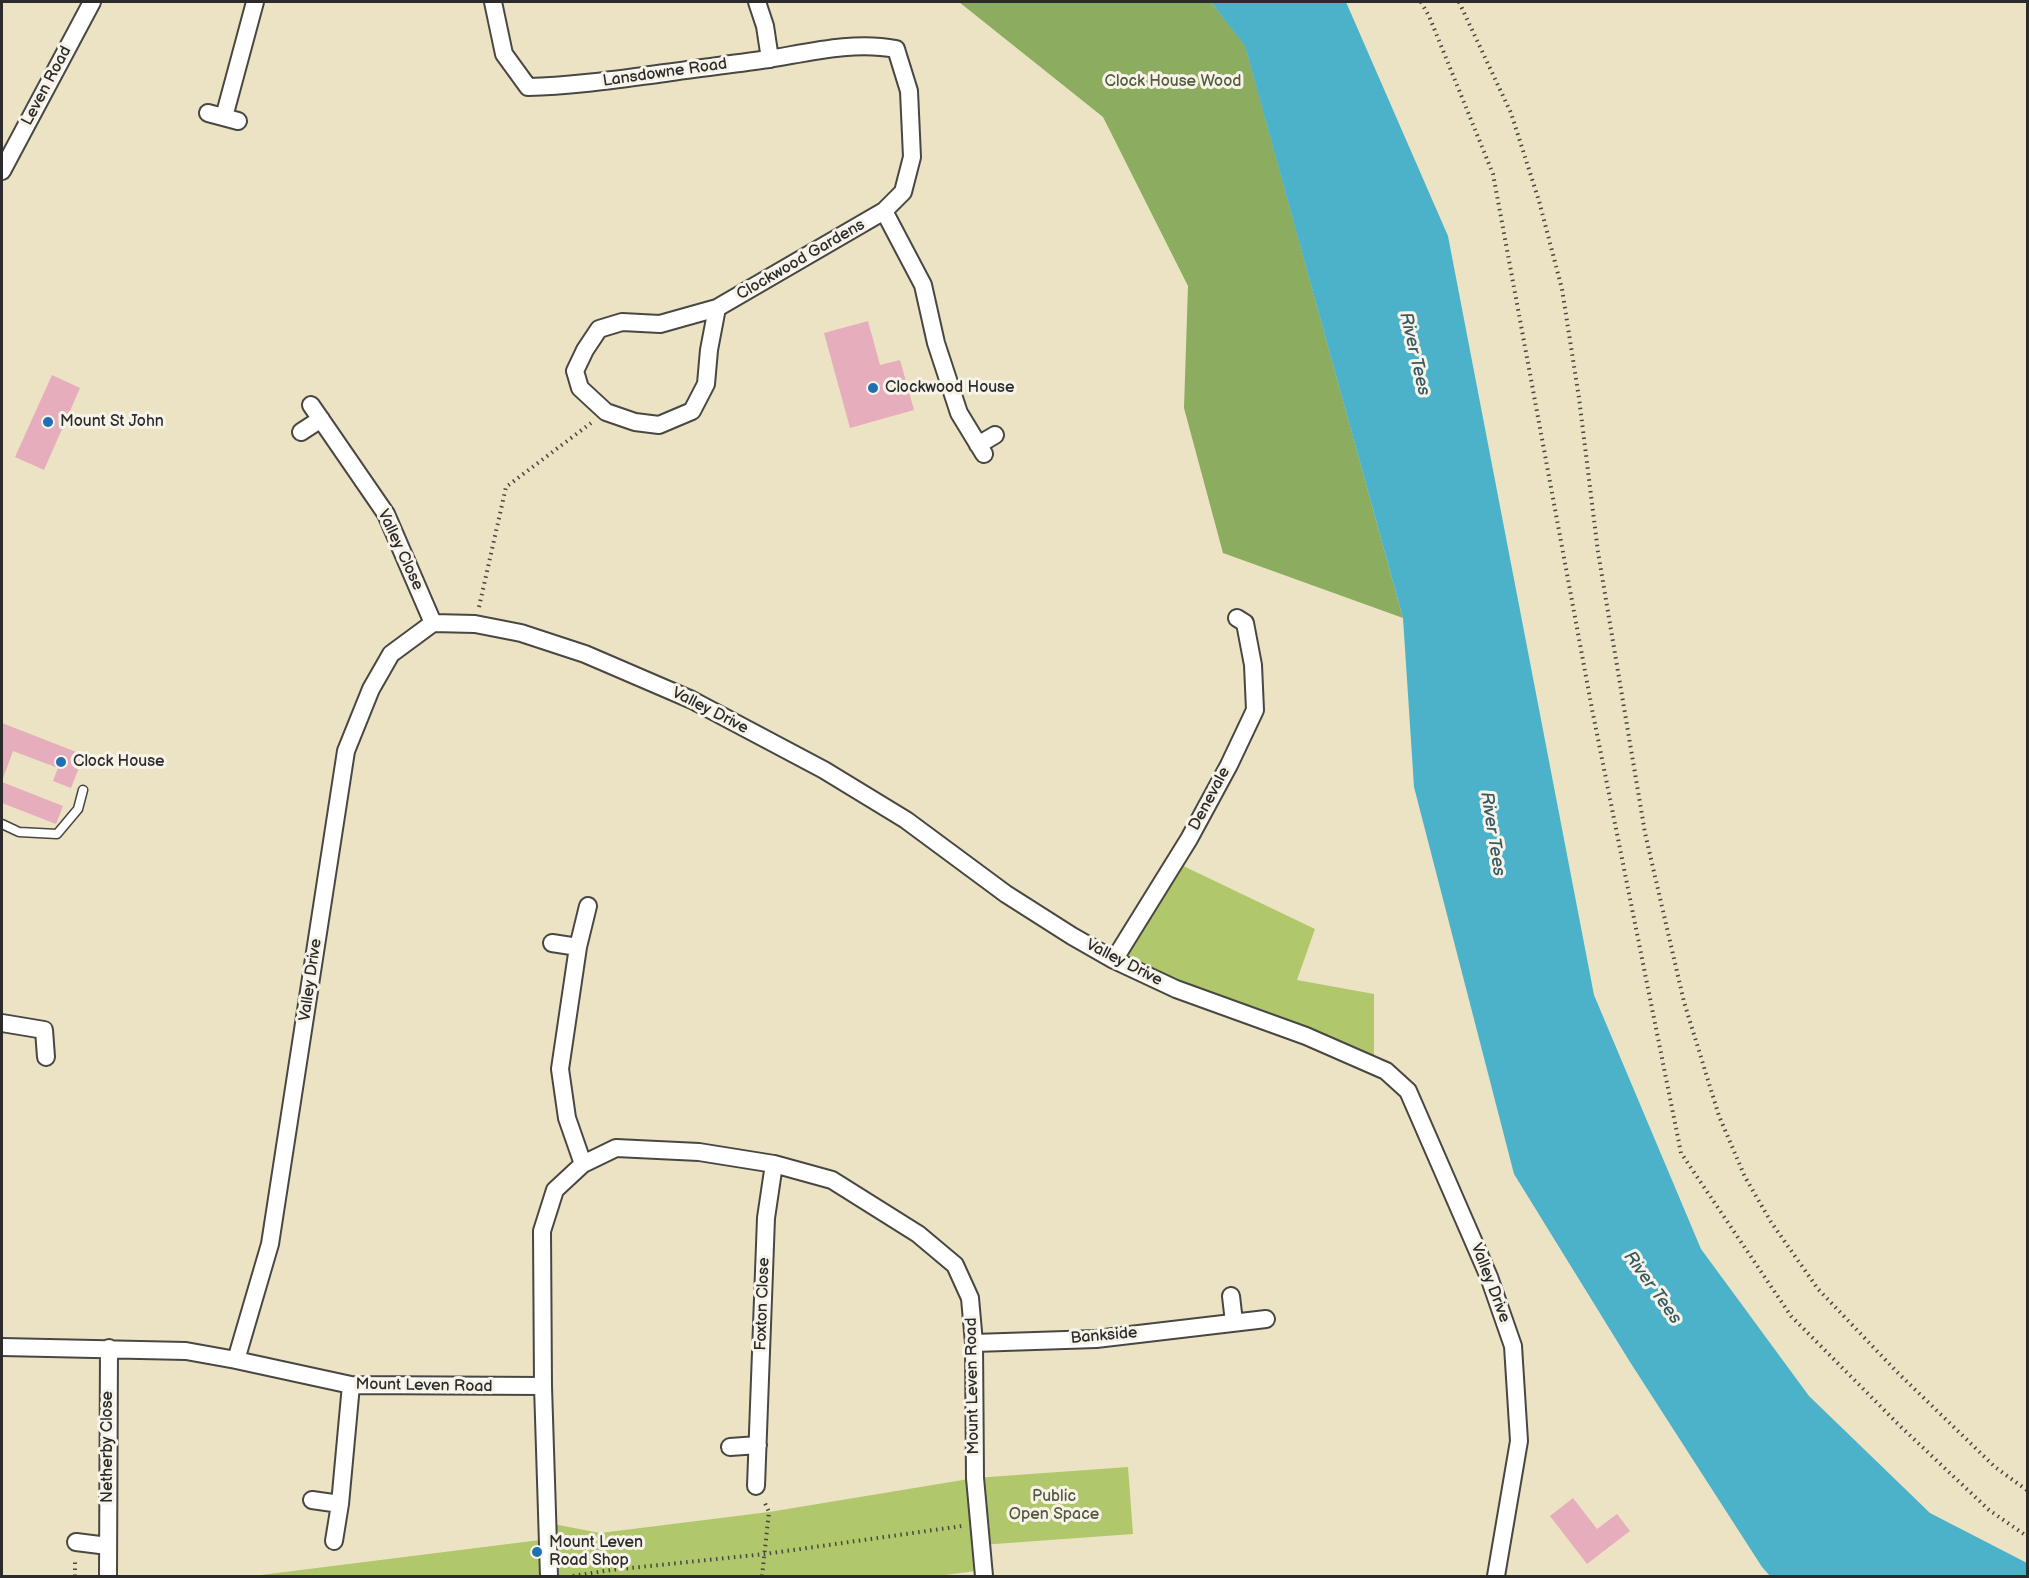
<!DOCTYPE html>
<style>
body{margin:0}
#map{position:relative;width:2029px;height:1578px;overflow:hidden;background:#ece3c4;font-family:"Balsamiq Sans",sans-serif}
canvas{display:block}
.frame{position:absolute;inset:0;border:3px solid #2b2b2b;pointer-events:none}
</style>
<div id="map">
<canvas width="2029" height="1578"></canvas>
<div class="frame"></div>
</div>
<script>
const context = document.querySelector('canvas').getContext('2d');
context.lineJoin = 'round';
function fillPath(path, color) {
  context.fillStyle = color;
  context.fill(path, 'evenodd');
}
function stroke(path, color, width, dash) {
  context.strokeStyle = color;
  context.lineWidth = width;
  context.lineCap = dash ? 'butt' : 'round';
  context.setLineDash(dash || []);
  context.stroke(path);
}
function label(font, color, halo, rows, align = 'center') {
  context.font = font + ' "Balsamiq Sans",sans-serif';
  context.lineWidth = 6;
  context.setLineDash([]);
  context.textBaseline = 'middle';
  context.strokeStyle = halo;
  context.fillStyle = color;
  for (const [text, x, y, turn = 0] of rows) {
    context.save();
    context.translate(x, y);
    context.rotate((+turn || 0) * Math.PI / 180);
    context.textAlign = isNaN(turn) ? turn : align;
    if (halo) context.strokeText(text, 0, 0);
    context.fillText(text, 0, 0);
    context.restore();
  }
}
const green = new Path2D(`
 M1175,862L1315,929L1297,980L1374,994V1066L1114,960Z
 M1128,1467L1133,1534L981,1545L983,1570L938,1576H253L548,1539V1523L600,1533L769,1512L975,1478Z`);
const forest = new Path2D(`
 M959,2H1211L1245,45L1403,618L1223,553L1184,408L1188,286L1103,117Z`);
const water = new Path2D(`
 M1211,2H1346L1448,236L1594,995L1701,1249L1809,1396L1930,1513L2027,1563V1576H1770L1762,1567L1630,1362L1514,1174L1414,787L1403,618L1245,46Z`);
const building = new Path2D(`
 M868,321L880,365L900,360L914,410L850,428L824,333Z
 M52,375L80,388L44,470L15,457Z
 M2,723L84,755L71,788L53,781L58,768L13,751L2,781Z
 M2,782L63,806L56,824L2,803Z
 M1573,1498L1597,1529L1617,1514L1630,1531L1587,1564L1550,1516Z`);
const path = new Path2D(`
 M1421,2L1429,16L1493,174L1592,709L1681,1153L1791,1316L1899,1425L1989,1510L2028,1537
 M1459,2L1511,113L1539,201L1562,289L1579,398L1598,552L1645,833L1684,1002L1719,1116L1745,1177L1771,1222L1818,1289L1897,1372L1995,1467L2028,1491
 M479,607L506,487L591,423
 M75,1576V1559
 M573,1576L611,1570L765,1554L962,1526
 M762,1576L769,1512L764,1501`);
const lane = new Path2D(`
 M2,824L19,832L57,834L78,809L83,790`);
const street = new Path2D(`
 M493,2L504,54L528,87C574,86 619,79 665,73C699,68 734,64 769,59C811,52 854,41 896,49L909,91L912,157L903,192L884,211L717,308L660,324L622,322L599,329L585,350L575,371L580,388L606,412L635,422L659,425L692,411L706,384L709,350L717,308
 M757,2L765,26L770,59
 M208,113L238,121
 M224,117L255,2
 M2,171L92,2
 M884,211L923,285L936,343L959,413L984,454
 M311,405L386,514L433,623
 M301,432L321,419
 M978,445L995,435
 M552,943L578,947
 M1114,960L1189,839L1229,765L1255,710L1253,665L1245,623L1237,618
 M2,1023L44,1030L46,1057
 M583,1164L567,1118L560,1069L578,947L588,906
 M1231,1296L1234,1322
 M974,1343L1096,1339L1266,1319
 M2,1347L186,1351L236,1360L351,1385L543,1386L549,1576
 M236,1360L270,1244L346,751L371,689L391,654L433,623L475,624L521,633L585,654L692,700L824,770L906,820L1006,894L1072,936L1114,960L1176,989L1306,1036L1386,1071L1408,1091L1489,1277L1513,1346L1519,1441L1496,1576
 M543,1386L542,1231L555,1190L583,1164L616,1148L699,1152L774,1164L832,1180L918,1234L955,1265L970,1298L974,1343L975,1478L984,1576
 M730,1447L758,1445
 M756,1486L766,1218L774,1164
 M312,1500L340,1504
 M334,1541L340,1504L351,1385
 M76,1542L108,1546
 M108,1576L109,1348`);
const markers = [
 [873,388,6,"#1f6fb2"],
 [48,422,6,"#1f6fb2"],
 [61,762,6,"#1f6fb2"],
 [537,1552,6,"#1f6fb2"]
];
const streetNames = [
 ["Lansdowne Road",665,73,-8],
 ["Leven Road",47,86,-62],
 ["Clockwood Gardens",801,260,-30],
 ["Valley Close",400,550,65],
 ["Valley Drive",710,711,27],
 ["Denevale",1210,799,-62],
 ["Valley Drive",1124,963,27],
 ["Valley Drive",311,980,-82],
 ["Valley Drive",1490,1283,69],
 ["Foxton Close",763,1304,-88],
 ["Bankside",1104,1336,-5],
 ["Mount Leven Road",424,1386,1],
 ["Mount Leven Road",973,1386,-91],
 ["Netherby Close",108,1447,-90]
];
const parkNames = [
 ["Clock House Wood",1173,82],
 ["Public",1054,1497],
 ["Open Space",1054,1515]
];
const poiNames = [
 ["Clockwood House",885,388],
 ["Mount St John",60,422],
 ["Clock House",73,762],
 ["Mount Leven",549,1543],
 ["Road Shop",549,1561]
];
const waterNames = [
 ["River Tees",1414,354,77],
 ["River Tees",1492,834,81],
 ["River Tees",1652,1288,54]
];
fillPath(green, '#b1c76b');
fillPath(forest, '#8cac5f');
fillPath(water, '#4bb2ca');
fillPath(building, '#e6adbd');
stroke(lane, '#484742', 11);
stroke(street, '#484742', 20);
stroke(path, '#484742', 4, [1.5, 4.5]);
stroke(lane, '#fff', 8);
stroke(street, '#fff', 16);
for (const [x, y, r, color] of markers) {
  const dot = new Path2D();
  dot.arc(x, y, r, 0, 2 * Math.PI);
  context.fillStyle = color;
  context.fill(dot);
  stroke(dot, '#f7f3e8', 2);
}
label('16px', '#2b2b2b', '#f7f3e8', streetNames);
label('16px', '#535a3e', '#f7f3e8', parkNames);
label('16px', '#2b2b2b', '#f7f3e8', poiNames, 'left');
label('italic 18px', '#365a63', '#f7f3e8', waterNames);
</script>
